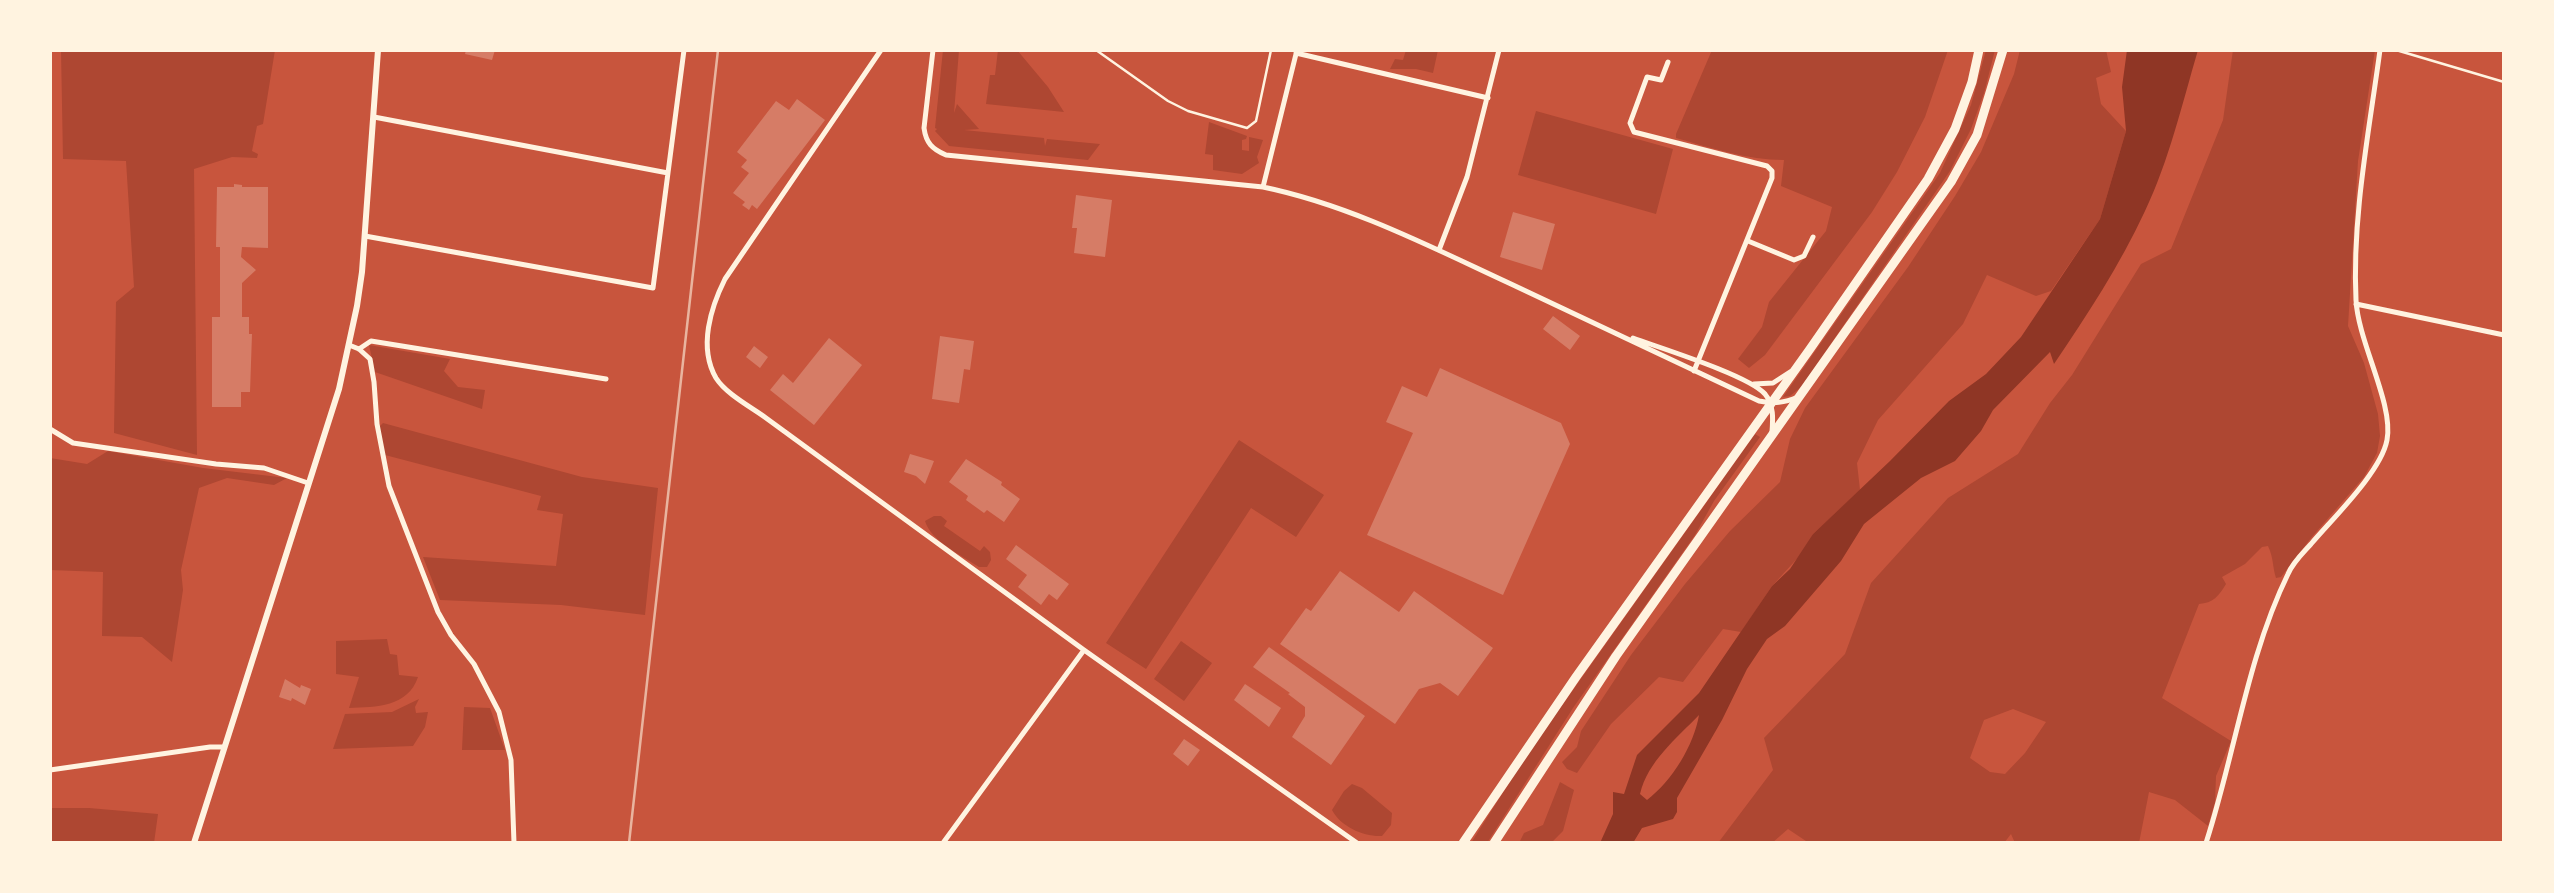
<!DOCTYPE html>
<style>
body{margin:0}
#map{position:relative;width:2554px;height:893px;overflow:hidden;background:#c8553d;font-family:Lora,serif}
canvas{display:block}
.frame{position:absolute;inset:0;border:52px solid #fff3e0;pointer-events:none}
</style>
<div id="map">
<canvas width="2554" height="893"></canvas>
<div class="frame"></div>
</div>
<script>
const context = document.querySelector('canvas').getContext('2d');
context.lineJoin = 'round';
function fillPath(path, color) {
  context.fillStyle = color;
  context.fill(path, 'evenodd');
}
function stroke(path, color, width, dash) {
  context.strokeStyle = color;
  context.lineWidth = width;
  context.lineCap = dash ? 'butt' : 'round';
  context.setLineDash(dash || []);
  context.stroke(path);
}
const green = new Path2D(`
 M61,50H275L263,124L257,126L252,151L258,154L257,158L232,157L194,169L197,455L114,433L116,302L134,287L126,161L63,159Z
 M943,50H959L954,113L957,104L979,129L964,130L1044,138L1045,146L1047,139L1100,144L1088,160L949,146L935,131L937,129L935,128Z
 M998,50H1017L1048,87L1064,112L986,104L990,75H995Z
 M1406,50H1438L1433,73L1416,69H1390L1395,59L1403,60Z
 M1712,50H1948L1925,117L1897,172L1872,212L1765,355L1749,368L1738,359L1762,327L1769,302L1826,231L1832,207L1781,186L1784,160C1747,160 1712,148 1676,138V134Z
 M1986,50H1995L1984,93L1971,129L1950,171L1801,387L1790,396L1783,397L1940,173L1971,105Z
 M2020,50H2106L2111,72L2096,78L2101,104L2126,131L2100,219L2051,291L2036,296L1987,275L1963,324L1878,420L1857,463L1860,490L1813,534L1805,550L1772,586L1741,632L1723,629L1683,682L1659,677L1611,724L1577,773L1567,769L1562,762L1577,747L1581,731L1631,655L1685,584L1730,531L1780,482L1790,439L1805,408L1908,267L1955,196L1981,152L2014,74Z
 M2233,50H2375L2358,161L2348,326L2364,363L2378,414L2380,436L2377,453L2364,477L2311,538L2281,577L2276,578C2272,565 2274,559 2268,546L2262,547L2245,564L2222,577L2226,584C2219,596 2213,603 2199,604L2162,698L2231,741L2216,776L2215,802L2208,826L2175,800L2149,792L2139,843H2015L2011,834L2004,843H1809L1788,829L1772,843H1718L1773,770L1764,738L1845,654L1871,583L1948,498L2018,454L2050,403L2072,375L2141,264L2171,249L2223,120ZM2013,709L2046,722L2025,753L2005,774L1990,772L1970,758L1984,720Z
 M1536,111L1673,149L1656,214L1518,175Z
 M1209,122L1247,136L1246,139L1242,140V150L1249,151V137L1263,140L1257,157L1259,163L1242,174L1213,170V155L1205,154Z
 M369,345L450,359L444,371L458,387L485,390L482,409L375,372Z
 M383,423L582,477L658,488L645,615L561,605L440,600L423,557L556,566L563,514L537,510L541,496L385,455L379,427Z
 M1755,434L1760,437L1714,501L1695,535L1573,708L1487,843H1471L1526,756Z
 M1239,440L1324,495L1296,537L1251,508L1146,669L1106,643Z
 M108,451L203,468L287,478L274,485L227,478L199,488L181,570L183,590L172,662L142,637L102,636L103,572L50,570V458L87,464Z
 M934,516H941L947,521L944,526L980,551L984,546L990,552L991,560L987,567H979C961,555 931,541 925,521Z
 M387,639L390,654L397,655L399,675L418,677C408,707 376,707 349,708L359,677L336,674V641Z
 M1181,641L1212,663L1184,701L1154,679Z
 M419,699L415,707L416,713L428,712L425,727L413,746L333,749L345,714L392,712Z
 M464,707L490,708L505,750H462Z
 M1560,782L1574,790L1563,831L1551,843H1519L1524,833L1543,825Z
 M1352,784L1362,788L1392,813L1391,825L1382,836C1364,837 1341,827 1332,810L1344,791Z
 M52,808H89L158,814L154,843H50Z`);
const water = new Path2D(`
 M2127,50H2198C2182,104 2169,161 2145,211C2120,265 2087,315 2054,364L2050,352L1993,410L1981,431L1955,461L1921,478L1864,524L1841,561L1785,626L1767,639L1747,669L1722,720L1677,798V812L1673,819L1642,828L1633,843H1600L1613,814V792L1624,794L1637,755L1699,693L1772,586L1790,569L1813,534L1890,461L1949,401L1986,374L2021,337L2100,219L2126,131L2122,87ZM1699,715C1694,745 1672,781 1647,800L1640,794C1648,761 1676,739 1699,715Z`);
const building = new Path2D(`
 M466,50H495L492,60L465,54Z
 M797,99L825,120L757,209L752,205L749,210L742,205L745,202L733,193L749,173L741,167L747,160L737,152L776,101L789,110Z
 M234,184L242,185V187H268V248L242,247L241,257L256,270L242,283V317H249V334H252L250,392H241V407H212V317H220V247H216L217,187H234Z
 M1076,195L1112,200L1105,257L1074,253L1077,228H1072Z
 M1513,212L1555,224L1542,270L1500,257Z
 M1553,316L1580,336L1570,350L1543,329Z
 M940,336L974,341L970,370L964,369L959,403L932,399Z
 M829,338L862,365L814,425L770,390L783,374L793,383Z
 M754,346L768,357L760,368L746,357Z
 M1440,368L1561,423L1570,444L1503,595L1367,535L1413,433L1386,422L1402,386L1427,397Z
 M910,454L934,461L925,484L916,476L904,472Z
 M966,459L1002,482L1001,485L1020,499L1004,522L987,510L984,513L966,500L968,496L949,482Z
 M1016,545L1069,584L1057,600L1049,594L1041,605L1018,587L1027,575L1006,559Z
 M1340,571L1399,612L1414,591L1493,648L1458,696L1440,683L1419,689L1395,724L1280,644L1306,608L1311,611Z
 M1269,647L1365,716L1331,765L1292,737L1305,716V707L1288,694L1290,693L1253,667Z
 M285,679L300,688L301,685L311,689L305,705L292,698L291,701L279,697Z
 M1245,684L1281,708L1269,727L1234,700Z
 M1184,739L1200,750L1188,766L1173,754Z`);
const path = new Path2D(`
 M2396,50L2504,82`);
const service = new Path2D(`
 M1096,50L1168,101L1188,111L1247,128L1256,121L1271,50`);
const minor = new Path2D(`
 M881,50L725,279C711,307 698,347 716,378C726,394 751,407 766,418L1084,650L1357,843
 M933,50L924,128C926,143 932,149 946,155L1263,187C1350,205 1431,247 1511,284C1593,323 1676,361 1759,401C1774,404 1784,403 1798,397
 M1296,53L1488,98
 M1668,62L1661,80L1647,77L1630,123L1634,132L1767,166L1772,171V178L1694,371
 M374,117L668,173
 M1263,187L1296,54
 M365,236L653,288L684,50
 M1748,241L1794,260L1804,256L1813,237
 M1439,250L1467,177L1499,50
 M2356,304L2504,335
 M1633,338C1660,348 1748,375 1765,394C1774,405 1773,419 1772,432
 M349,345L359,349L370,359L374,382L377,424L389,486L438,612L451,635L474,664L499,712L511,760L514,843
 M359,349L371,341L606,379
 M1754,384L1773,383L1790,372
 M50,429L73,443L216,464L264,468L308,483
 M50,770L210,747H224
 M943,843L1084,650
 M2206,843C2235,754 2247,658 2288,574C2293,562 2303,553 2311,544C2332,519 2381,472 2387,440C2394,404 2358,342 2356,300C2352,217 2369,132 2380,50`);
const tertiary = new Path2D(`
 M194,843L339,389L357,306L362,272L378,50`);
const primary = new Path2D(`
 M1463,843L1576,677L1810,349L1928,179L1955,129L1972,82L1979,50
 M1494,843L1616,656L1951,182L1977,135L2003,50`);
const rail = new Path2D(`
 M629,843L718,50`);
fillPath(green, '#ae4732');
fillPath(water, '#8f3625');
fillPath(building, '#d67c66');
stroke(path, '#fff3e0', 2.5);
stroke(service, '#fff3e0', 2.5);
stroke(minor, '#fff3e0', 5);
stroke(tertiary, '#fff3e0', 6);
stroke(primary, '#fff3e0', 9);
stroke(rail, '#e9b49f', 2.5);
</script>
